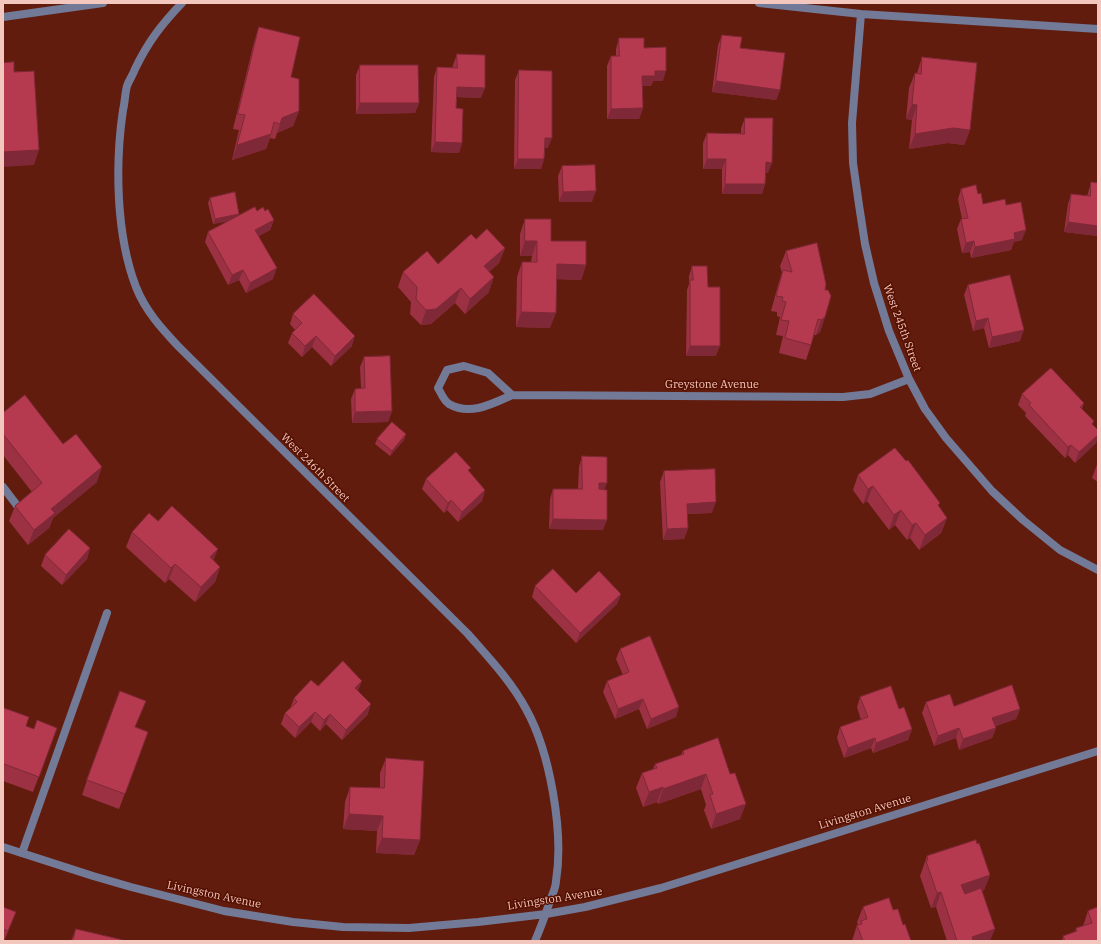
<!DOCTYPE html>
<style>
body{margin:0}
#map{position:relative;width:1101px;height:944px;overflow:hidden;background:#611c0d;font-family:"IBM Plex Serif",serif}
canvas{display:block}
.frame{position:absolute;inset:0;border:4px solid #f3c7bd;pointer-events:none}
</style>
<div id="map">
<canvas width="1101" height="944"></canvas>
<div class="frame"></div>
</div>
<script>
const context = document.querySelector('canvas').getContext('2d');
context.lineJoin = 'round';
function stroke(path, color, width, dash) {
  context.strokeStyle = color;
  context.lineWidth = width;
  context.lineCap = dash ? 'butt' : 'round';
  context.setLineDash(dash || []);
  context.stroke(path);
}
function fillPath(path, color) {
  context.fillStyle = color;
  context.fill(path, 'evenodd');
}
function label(font, color, halo, rows, align = 'center') {
  context.font = font + ' "IBM Plex Serif",serif';
  context.lineWidth = 3;
  context.setLineDash([]);
  context.textBaseline = 'middle';
  context.strokeStyle = halo;
  context.fillStyle = color;
  for (const [text, x, y, turn = 0] of rows) {
    context.save();
    context.translate(x, y);
    context.rotate((+turn || 0) * Math.PI / 180);
    context.textAlign = isNaN(turn) ? turn : align;
    if (halo) context.strokeText(text, 0, 0);
    context.fillText(text, 0, 0);
    context.restore();
  }
}
const service = new Path2D(`
 M22,853L107,613`);
const minor = new Path2D(`
 M182,3C161,25 148,42 135,69C133,75 129,80 127,86C125,93 125,102 123,110C115,164 116,235 136,287C145,310 161,328 178,346L468,634C489,658 511,681 526,709C550,752 564,832 556,881C556,887 553,893 551,898C546,913 541,927 535,941
 M759,3L861,14L1098,29
 M861,14L852,123L853,163L859,205L865,244L874,283L889,331L909,379L925,409L946,438L992,491L1023,520L1060,550L1098,570
 M3,17L103,3
 M512,395L488,373L464,366L447,370L438,388C441,393 444,401 449,404C470,416 492,404 512,395L843,397L870,394L909,379
 M3,487L19,508
 M3,847L93,876L131,887L224,911L293,922L343,927L409,928L478,922L546,914L585,907L661,888L1098,751`);
const wall = new Path2D(`
 M259,27L291,77L299,111L293,126L277,133L275,139L270,138L266,149L232,160L239,130L233,129L254,42Z
 M722,35L740,48L780,90L776,100L712,92L718,45Z
 M619,38L644,48L663,81H653L651,86H642L643,108L639,119H607V66L611,56H616V49Z
 M457,54L481,98L457,97L456,108L462,143L459,153L431,152L434,77L437,67H453V65Z
 M922,57L970,130L964,145L948,143L909,149L912,120L906,119L909,88L915,73H917Z
 M360,65L419,103L415,113L356,114V75Z
 M519,70L548,148H545L544,159L541,169H514L515,80Z
 M745,118L768,173H766L765,184L762,194H722V169H703V143L707,133H741V128Z
 M562,166L592,202H559L558,176Z
 M1091,182L1098,236L1064,232L1068,204L1071,194L1087,196L1088,193Z
 M961,189L978,194L983,204L1006,205L1022,240L1014,242L1011,250L971,258L970,252L962,253L957,229L961,219H962L958,199Z
 M210,198L239,214V216L257,211H265L274,220L270,230L259,236L273,279L246,293L239,280L228,285L205,242L208,232L229,221L213,224L208,203Z
 M525,219L551,241L586,265L581,280L556,279L550,328L516,327L517,277L522,262H531L532,256H520V234Z
 M476,239L505,248L499,263L489,272V292L465,314L455,303L431,324L421,325L410,314L411,302L398,287L403,272L438,264Z
 M786,251L825,290V317L820,332L816,335H814L811,345L806,360L779,353L783,336L776,335L780,317L777,316V312L771,311L778,285L782,273L780,266Z
 M692,266L708,287L716,356H686L687,290L689,284V276Z
 M968,285L1020,341L989,348L984,328L973,331L964,295Z
 M293,314L352,346L331,366L312,347L302,357L288,343L292,333L295,330L290,324Z
 M364,357L392,411L388,422L352,423L351,399L355,389L361,388L360,367Z
 M1022,394L1084,403L1082,408L1093,425L1096,443L1075,463L1068,455L1065,458L1025,416L1026,413L1018,405Z
 M3,413L63,444L97,482L53,518L49,528L28,545L9,521L15,506L32,492L3,455Z
 M406,434L404,440L390,456L375,444L377,439Z
 M582,456L605,490L603,530L549,529L550,499L553,489H578L579,467Z
 M1098,462V482L1092,478Z
 M664,471L712,513L687,514L688,528L684,539L663,540L660,482Z
 M469,472L485,490L482,501L458,522L447,510L444,513L422,489L426,479Z
 M858,475L939,507L947,518L941,533L919,550L910,538L907,540L895,525L889,530L867,501L863,504L853,490Z
 M158,521L214,560L220,567L215,582L195,602L169,579L165,583L126,547L132,532Z
 M90,548L87,559L62,585L41,566L45,555Z
 M535,586L576,593L621,594L617,604L576,643L532,597Z
 M620,649L676,717L647,729L639,709L615,719L603,692L607,681L623,675L616,659Z
 M318,686L359,691L368,714L342,740L326,724L320,731L311,722L295,738L281,724L285,713L290,709L294,698Z
 M860,697L899,709L912,729L908,740L873,753L871,748L844,758L837,738L840,727L861,720L857,707Z
 M926,702L954,706L1020,709L1016,719L995,726L996,728L992,738L959,750L956,738L934,746L922,713Z
 M3,711L26,726L34,729L57,728L33,792L3,781Z
 M136,727L148,732L119,809L82,795L87,780Z
 M718,738L740,819L711,829L704,810L706,805L701,789L658,804L657,802L643,807L636,788L642,773L653,769L655,764L681,755L683,751Z
 M386,758L420,840L414,855L376,853L377,831L343,829L345,802L350,787L380,788V773Z
 M927,856L990,875L984,890L982,891L990,941H947L936,907L931,908L920,876Z
 M3,907L10,927L4,941H3Z
 M863,907L893,910L903,925L911,941H852L857,925H858L857,922Z
 M1088,911L1098,941H1062L1063,936L1075,932L1076,928L1083,926Z
 M76,929L123,941H71Z`);
const shadedWall = new Path2D(`
 M655,71H666L663,81H653L651,86H639L642,76Z
 M716,81L780,90L776,100L712,92Z
 M457,87L485,88L481,98L453,97Z
 M360,103H419L415,113L356,114Z
 M912,104L917,105L912,120L906,119Z
 M643,108L639,119H607L611,109Z
 M299,111L293,126L277,133L282,118Z
 M953,128L970,130L964,145L948,143L909,149L915,134Z
 M271,134L266,149L232,160L237,145Z
 M545,138H552L548,148H541Z
 M435,142L462,143L459,153L431,152Z
 M39,150L34,165L3,167V152Z
 M518,159H544L541,169H514Z
 M707,159H726L722,169H703Z
 M766,162L772,163L768,173H762Z
 M725,184H765L762,194H722Z
 M596,191L592,202H559L563,192Z
 M239,214L237,219L213,224L215,219Z
 M274,220L270,230L252,240L255,230Z
 M1068,222L1098,226V236L1064,232Z
 M1026,230L1022,240L1014,242L1011,250L971,258L975,247L1014,233Z
 M525,241H537L532,256H520Z
 M974,241L970,252L962,253L966,243Z
 M505,248L499,263L479,281L484,266Z
 M557,264L586,265L581,280L551,279Z
 M277,268L273,279L246,293L250,283Z
 M243,270L239,280L228,285L232,275Z
 M494,277L489,292L465,314L470,299Z
 M461,288L455,303L431,324L421,325L426,310Z
 M521,312L556,313L550,328L516,327Z
 M825,317L820,332L816,335L821,320Z
 M988,318L984,328L973,331L976,321Z
 M1024,330L1020,341L989,348L992,337Z
 M316,336L312,347L302,357L305,346Z
 M355,336L352,346L331,366L335,356Z
 M690,346H720L716,356H686Z
 M392,411L388,422L352,423L355,412Z
 M406,434L404,440L390,456L392,451Z
 M1098,435V438L1096,443L1075,463L1079,452Z
 M1071,445L1068,455L1065,458L1068,447Z
 M102,467L97,482L53,518L49,528L28,545L34,530L51,509Z
 M599,483H607L603,494L595,493Z
 M873,486L867,501L863,504L868,489Z
 M485,490L482,501L458,522L462,512Z
 M451,500L447,510L444,513L448,503Z
 M716,502L712,513L683,514L687,504Z
 M901,510L895,525L889,530L894,515Z
 M947,518L941,533L919,550L925,535Z
 M553,519L607,520L603,530L549,529Z
 M916,523L910,538L907,540L912,525Z
 M688,528L684,539L663,540L667,529Z
 M90,548L87,559L62,585L66,575Z
 M218,549L212,564L210,557Z
 M175,564L169,579L165,583L171,568Z
 M220,567L215,582L195,602L201,587Z
 M621,594L617,604L576,643L580,633Z
 M362,681L358,691L355,688Z
 M643,699L639,709L615,719L618,709Z
 M371,704L368,714L342,740L346,730Z
 M679,707L676,717L647,729L651,719Z
 M1020,709L1016,719L989,729L992,718Z
 M315,712L311,722L295,738L299,727Z
 M330,714L326,724L320,731L324,720Z
 M959,728L956,738L934,746L938,736Z
 M996,728L992,738L959,750L963,739Z
 M912,729L908,740L873,753L876,743Z
 M875,738L871,748L844,758L848,748Z
 M706,774L701,789L658,804L663,789Z
 M663,787L657,802L643,807L649,792Z
 M746,804L740,819L711,829L716,814Z
 M349,814L383,816L377,831L343,829Z
 M382,838L420,840L414,855L376,853Z
 M990,875L984,890L956,900L961,885Z
 M941,892L936,907L931,908L937,893Z
 M995,929L990,941H970L972,937Z`);
const building = new Path2D(`
 M259,27L300,37L291,77L299,79V111L282,118L280,124L274,122L271,134L237,145L245,115L238,114Z
 M722,35L742,37L740,48L785,53L780,90L716,81Z
 M619,38H644V48L666,47V71H655V76H642L643,108L611,109V56H619Z
 M457,54L485,55V88L457,87L456,108L463,109L462,143L435,142L437,67L457,68Z
 M922,57L977,63L970,130L953,128L915,134L917,105L912,104L915,73L921,74Z
 M14,62V72L34,71L39,150L3,152V63Z
 M360,65H418L419,103H360Z
 M519,70L552,71V138H545L544,159H518Z
 M745,118H773L772,163L766,162L765,184H725L726,159H707V133L744,134Z
 M595,165L596,191L563,192L562,166Z
 M1091,182L1098,183V226L1068,222L1071,194L1090,196Z
 M976,185L978,194L981,193L983,204L1005,199L1006,205L1021,202L1026,230L1014,233L1015,239L975,247L974,241L966,243L961,219L968,218L961,189Z
 M235,192L239,214L215,219L210,198Z
 M255,207L257,211L263,207L265,211L268,209L274,220L255,230L277,268L250,283L243,270L232,275L208,232Z
 M525,219H551V241H586V265L557,264L556,313L521,312L522,262H537V241H525Z
 M487,229L505,248L484,266L494,277L470,299L461,288L436,309L426,310L416,299L417,287L403,272L427,251L438,264L471,234L476,239Z
 M817,243L826,284L825,290H828L831,296L825,317L821,320L818,319L811,345L785,338L789,321L781,320L786,302L782,301L783,297L776,296L783,270L792,272L786,251Z
 M692,266H707L708,287H720V346H690V280H693Z
 M1010,275L1024,330L992,337L988,318L976,321L968,285Z
 M314,294L355,336L335,356L316,336L305,346L292,333L302,323L293,314Z
 M390,356L392,411L355,412V389L365,388L364,357Z
 M1051,368L1084,403L1080,407L1094,421L1092,424L1098,430V435L1079,452L1071,445L1068,447L1029,405L1031,403L1022,394Z
 M25,395L63,444L76,434L102,467L51,509L55,513L34,530L15,506L42,483L3,434V413Z
 M392,422L406,434L392,451L377,439Z
 M895,448L906,461L908,460L940,503L938,505L947,518L925,535L916,523L912,525L901,510L894,515L873,486L868,489L858,475Z
 M456,452L471,468L468,470L485,490L462,512L451,500L448,503L426,479Z
 M582,456L607,457V483H599V489L607,490V520L553,519V489H582Z
 M715,469L716,502L687,504L688,528L667,529L664,471Z
 M172,506L218,549L210,557L220,567L201,587L175,564L171,568L132,532L149,513L158,521Z
 M69,529L90,548L66,575L45,555Z
 M553,569L576,593L599,571L621,594L580,633L535,586Z
 M650,636L679,707L651,719L643,699L618,709L607,681L629,672L620,649Z
 M343,661L362,681L355,688L371,704L346,730L330,714L324,720L315,712L299,727L285,713L297,702L294,698L311,680L318,686Z
 M1012,685L1020,709L992,718L996,728L963,739L959,728L938,736L926,702L950,694L954,706Z
 M891,686L899,709L904,707L912,729L876,743L875,738L848,748L840,727L868,717L860,697Z
 M120,691L146,701L135,727L148,732L125,794L87,780Z
 M4,708L29,717L26,726L34,729L37,720L57,728L39,777L4,764L3,768V711Z
 M718,738L730,774L735,773L746,804L716,814L710,795L713,794L706,774L663,789V787L649,792L642,773L657,768L655,764L684,754L683,751Z
 M386,758L424,761L420,840L382,838L383,816L349,814L350,787L384,788Z
 M976,840L977,844L979,843L990,875L961,885L965,894L981,888L995,929L972,937L973,941H957L941,892L937,893L926,861L928,860L927,856Z
 M889,898L893,910L898,909L903,925L905,924L911,941H863L857,925L862,924L861,921L867,919L863,907Z
 M3,907L16,912L8,931L3,929Z
 M1098,907V941H1065L1063,936L1077,931L1076,928L1092,923L1088,911Z
 M76,929L123,940V941H73Z`);
const streetNames = [
 ["West 245th Street",902,328,70],
 ["Greystone Avenue",712,385],
 ["West 246th Street",315,468,45],
 ["Livingston Avenue",865,812,-17],
 ["Livingston Avenue",214,895,12],
 ["Livingston Avenue",555,899,-9]
];
stroke(service, '#727a97', 8);
stroke(minor, '#727a97', 8);
fillPath(wall, '#9c3144');
fillPath(shadedWall, '#7f2837');
fillPath(building, '#b5394f');
stroke(building, '#7f2837', 1);
label('11px', '#f3c7bd', '#551002', streetNames);
</script>
